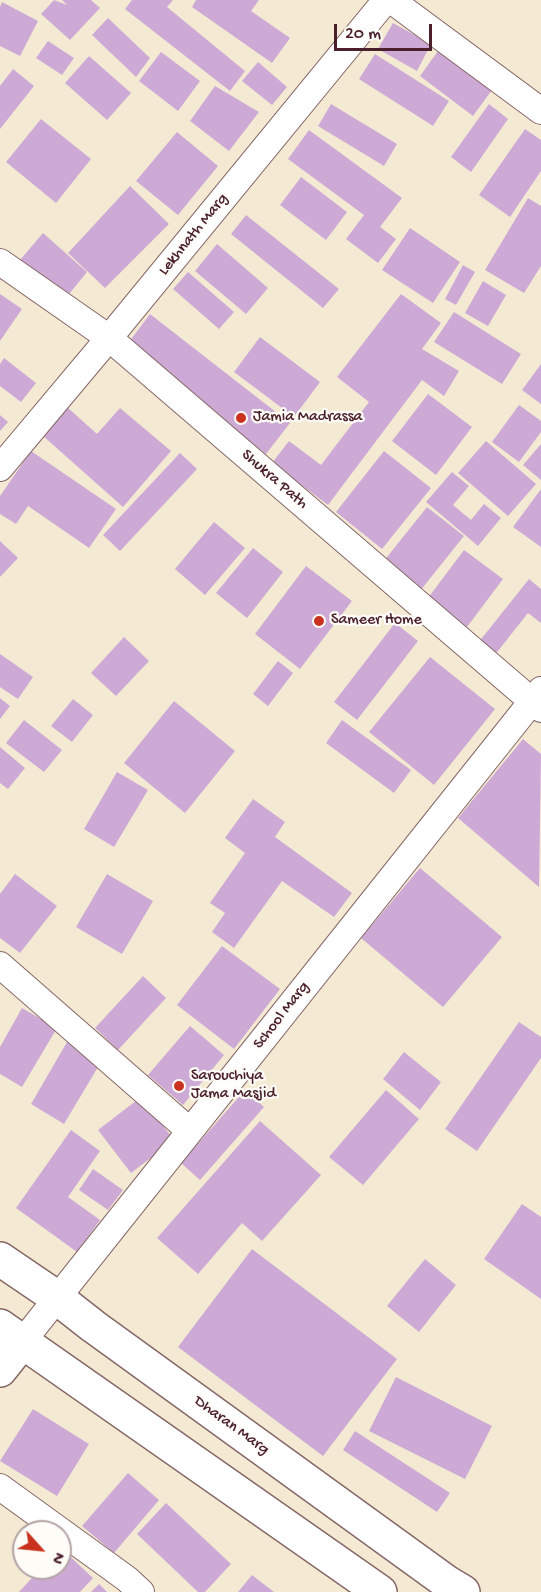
<!DOCTYPE html>
<style>
body{margin:0}
#map{position:relative;width:541px;height:1592px;overflow:hidden;background:#f4ead4;font-family:"Gochi Hand",sans-serif}
canvas{display:block}
.north{position:absolute;left:12px;top:1520px;width:60px;height:60px;box-sizing:border-box;background:#fdfcf7;border:2px solid #b5a4a5;border-radius:50%;rotate:117deg;font-size:16px;font-weight:700;line-height:24px;text-align:center;color:#4a1f2b}
.north::after{content:'';display:block;margin:auto;width:21px;height:27px;background:#c8321e;clip-path:polygon(50% 0,100% 100%,50% 72%,0 100%)}
.scale{position:absolute;left:334px;top:24px;width:98px;height:27px;box-sizing:border-box;border:3px solid #4a1f2b;border-top:0;padding-left:8px;font-size:18px;line-height:21px;white-space:nowrap;color:#4a1f2b;-webkit-text-stroke:4px #fdfcf7;paint-order:stroke}
</style>
<div id="map">
<canvas width="541" height="1592"></canvas>
<div class="north">N</div>
<div class="scale">20 m</div>
</div>
<script>
const context = document.querySelector('canvas').getContext('2d');
context.lineJoin = 'round';
function fillPath(path, color) {
  context.fillStyle = color;
  context.fill(path, 'evenodd');
}
function stroke(path, color, width, dash) {
  context.strokeStyle = color;
  context.lineWidth = width;
  context.lineCap = dash ? 'butt' : 'round';
  context.setLineDash(dash || []);
  context.stroke(path);
}
function label(font, color, halo, rows, align = 'center') {
  context.font = font + ' "Gochi Hand",sans-serif';
  context.lineWidth = 4.5;
  context.setLineDash([]);
  context.textBaseline = 'middle';
  context.strokeStyle = halo;
  context.fillStyle = color;
  for (const [text, x, y, turn = 0] of rows) {
    context.save();
    context.translate(x, y);
    context.rotate((+turn || 0) * Math.PI / 180);
    context.textAlign = isNaN(turn) ? turn : align;
    if (halo) context.strokeText(text, 0, 0);
    context.fillText(text, 0, 0);
    context.restore();
  }
}
const building = new Path2D(`
 M54,0L67,5L62,0H91L100,8L70,40L41,14Z
 M132,0H173L167,7L245,71L230,91L125,9Z
 M196,0H259L251,11L290,38L272,63L192,7Z
 M2,2L38,21L20,56L0,46V7Z
 M108,18L150,58L136,77L92,35Z
 M393,23L431,44L417,71L378,49Z
 M48,41L74,58L62,75L36,58Z
 M438,51L492,90L473,116L420,76Z
 M161,52L200,81L178,111L139,81Z
 M375,54L449,101L433,126L359,79Z
 M89,56L131,93L107,120L65,83Z
 M258,62L287,87L272,105L242,81Z
 M13,69L34,86L0,129V86Z
 M215,86L259,112L229,151L190,121Z
 M331,104L397,144L384,166L318,126Z
 M489,104L508,119L471,172L451,157Z
 M41,119L91,159L56,203L6,162Z
 M525,129L541,140V171L510,217L479,195Z
 M309,130L402,198L380,227L396,239L378,263L346,239L364,215L288,159Z
 M177,132L218,166L178,215L136,181Z
 M301,177L347,212L326,240L280,205Z
 M130,186L169,224L105,288L68,253Z
 M528,198L541,206V266L524,293L485,270Z
 M246,215L339,289L323,308L231,234Z
 M410,228L460,262L433,303L382,270Z
 M43,233L87,272L65,299L20,260Z
 M217,244L268,288L246,314L195,271Z
 M463,265L475,272L456,305L445,299Z
 M188,272L234,312L219,329L173,289Z
 M483,281L506,295L488,326L465,313Z
 M0,294L22,309L0,341Z
 M401,294L441,323L422,349L459,371L444,396L422,380L328,505L272,463L289,441L321,465L369,402L337,377Z
 M454,312L521,354L502,384L434,342Z
 M150,314L290,423L266,454L126,346Z
 M260,337L320,382L294,417L234,372Z
 M4,358L36,383L21,402L0,386V364Z
 M541,364V404L522,390Z
 M428,394L472,427L436,475L392,441Z
 M519,405L541,421V432L519,462L492,442Z
 M67,407L97,434L120,408L171,451L123,507L42,435Z
 M0,415L8,422L0,431Z
 M486,441L536,484L508,516L458,473Z
 M541,444V480L523,465Z
 M31,451L116,509L89,548L28,506L16,524L0,514V496Z
 M384,451L431,488L382,549L336,512Z
 M180,453L197,469L120,551L103,535Z
 M452,472L469,486L453,505L471,520L484,504L501,518L478,546L426,502Z
 M541,489V547L513,527Z
 M427,507L464,536L420,591L383,562Z
 M214,522L245,548L205,595L175,569Z
 M0,541L18,558L0,577Z
 M253,548L283,572L247,618L216,593Z
 M464,550L503,579L464,631L425,602Z
 M306,566L352,601L300,669L255,634Z
 M529,579L541,589V623L528,613L494,656L478,643Z
 M395,623L418,641L357,720L334,702Z
 M124,637L149,661L116,696L91,673Z
 M0,654L33,677L18,699L0,687Z
 M430,657L495,709L434,785L369,732Z
 M278,661L293,673L268,706L253,694Z
 M0,698L10,706L0,719Z
 M73,699L93,715L72,742L51,726Z
 M174,701L235,751L185,813L124,763Z
 M24,720L62,750L44,772L6,743Z
 M342,720L411,770L394,793L326,743Z
 M523,739L541,754L539,887L458,818Z
 M0,747L25,768L8,789L0,783Z
 M117,772L148,790L114,847L84,829Z
 M253,799L285,822L275,837L352,893L334,917L282,881L234,948L212,932L225,913L210,903L245,853L225,838Z
 M420,868L502,937L443,1007L361,938Z
 M15,874L57,906L20,953L0,938V894Z
 M107,874L153,901L122,954L76,927Z
 M222,946L280,989L234,1049L177,1005Z
 M143,976L166,998L118,1050L95,1028Z
 M22,1008L57,1028L22,1087L0,1074V1047Z
 M519,1022L541,1037V1058L477,1151L445,1129Z
 M190,1026L224,1055L183,1105L148,1075Z
 M67,1042L101,1062L64,1124L31,1104Z
 M404,1052L441,1082L420,1110L383,1079Z
 M245,1090L264,1107L200,1180L181,1163Z
 M386,1090L419,1119L363,1185L329,1157Z
 M141,1097L174,1140L131,1173L98,1130Z
 M260,1121L321,1175L262,1241L242,1223L198,1274L157,1238Z
 M71,1130L100,1151L68,1197L100,1220L77,1252L16,1208Z
 M93,1169L123,1190L108,1210L79,1190Z
 M522,1204L541,1217V1299L484,1259Z
 M252,1249L397,1359L323,1456L178,1347Z
 M425,1259L456,1285L419,1332L387,1306Z
 M396,1377L492,1426L465,1479L369,1431Z
 M33,1409L89,1444L57,1496L0,1461Z
 M355,1431L450,1493L437,1512L343,1450Z
 M128,1473L159,1500L114,1553L82,1526Z
 M166,1503L231,1564L205,1592H198L137,1534Z
 M60,1547L93,1578L80,1592H19L41,1568H60Z
 M252,1575L274,1592H238Z
 M99,1584L107,1592H91Z`);
const street = new Path2D(`
 M391,0L541,111
 M0,262L109,338L541,709
 M0,468L109,338L386,0
 M0,965L190,1131
 M23,1341L541,690
 M0,1487L127,1579L141,1592`);
const secondary = new Path2D(`
 M0,1370L23,1341`);
const primary = new Path2D(`
 M0,1259L56,1297L93,1326L448,1583L463,1592
 M0,1326L380,1592`);
const markers = [
 [241,418,6,"#c8321e"],
 [319,621,6,"#c8321e"],
 [179,1086,6,"#c8321e"]
];
const streetNames = [
 ["Lekhnath Marg",194,235,-51],
 ["Shukra Path",274,480,41],
 ["School Marg",282,1016,-52],
 ["Dharan Marg",231,1426,36]
];
const poiNames = [
 ["Jamia Madrassa",253,418],
 ["Sameer Home",331,621],
 ["Sarouchiya",191,1077],
 ["Jama Masjid",191,1095]
];
fillPath(building, '#cdaad5');
stroke(street, '#866666', 28);
stroke(secondary, '#866666', 36);
stroke(primary, '#866666', 36);
stroke(street, '#fff', 26);
stroke(secondary, '#fff', 33);
stroke(primary, '#fff', 33);
for (const [x, y, r, color] of markers) {
  const dot = new Path2D();
  dot.arc(x, y, r, 0, 2 * Math.PI);
  context.fillStyle = color;
  context.fill(dot);
  stroke(dot, '#fdfcf7', 2);
}
label('16px', '#4a1f2b', '#fdfcf7', streetNames);
label('16px', '#4a1f2b', '#fdfcf7', poiNames, 'left');
</script>
